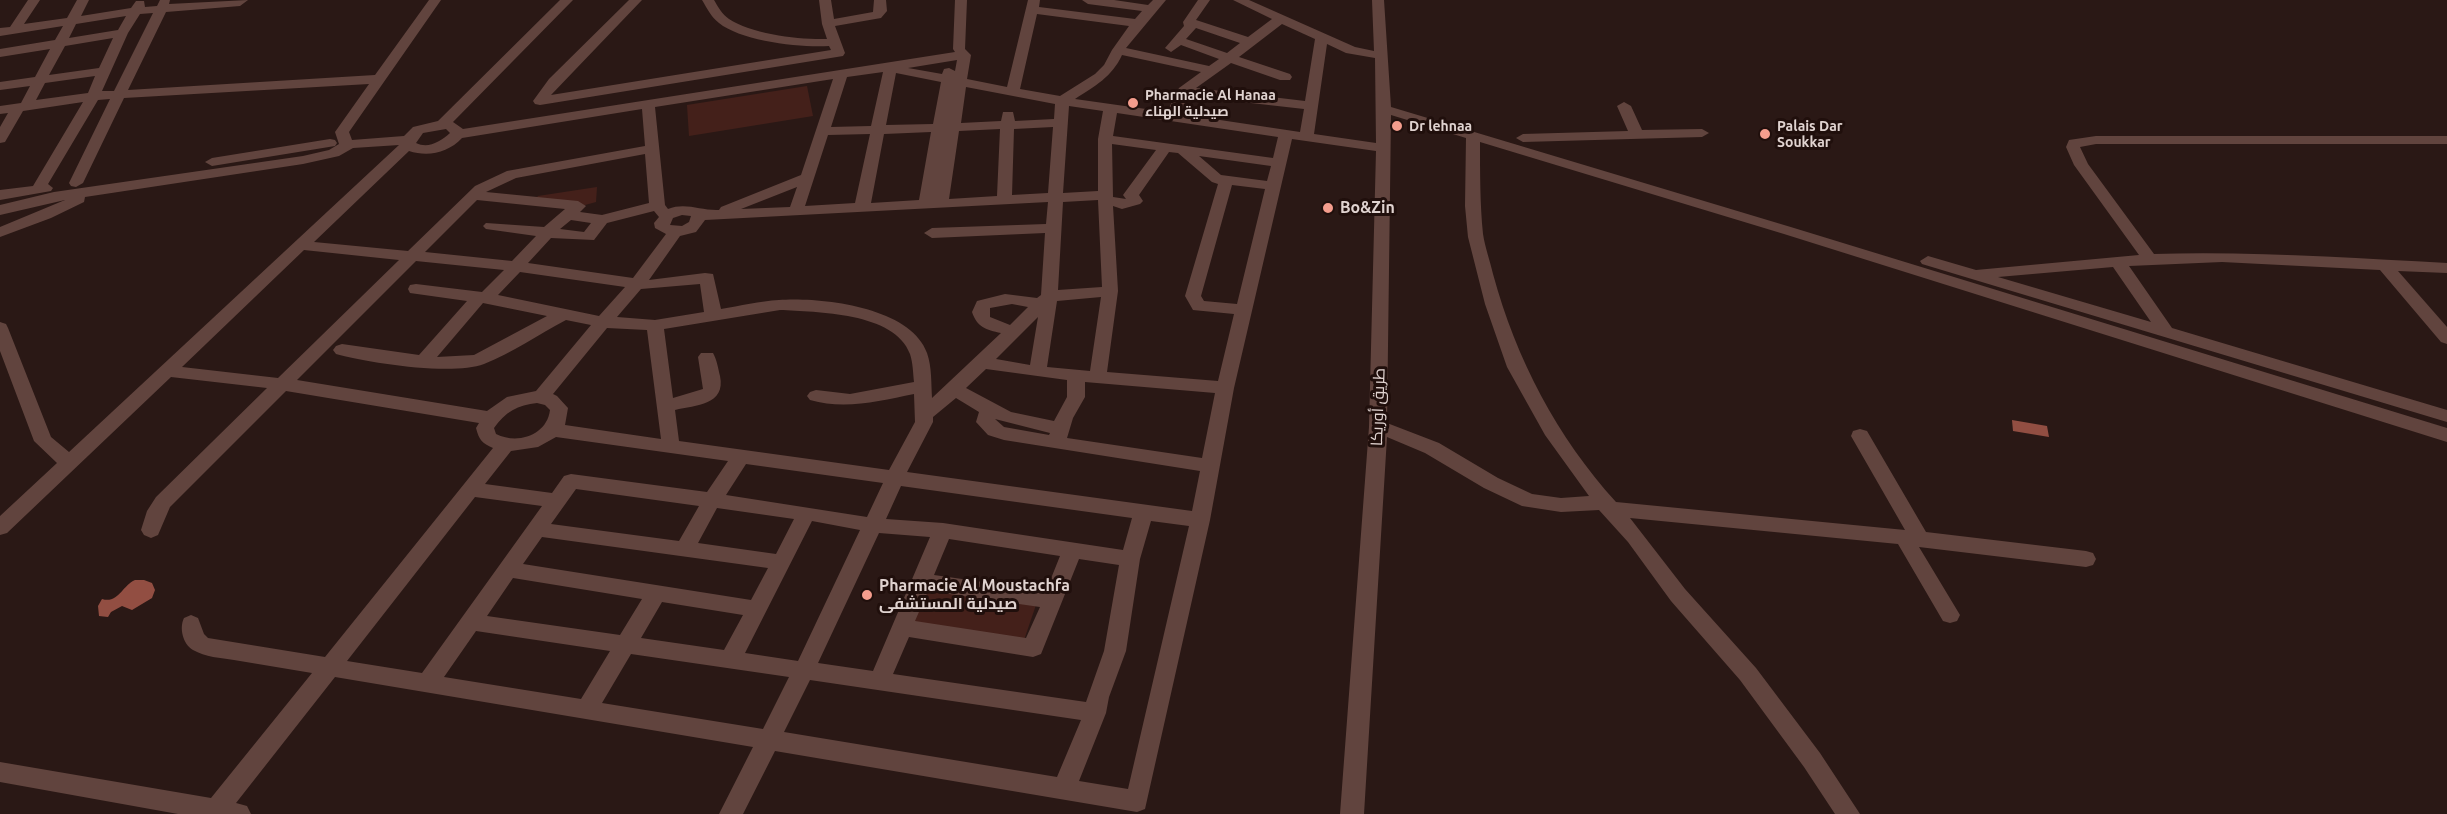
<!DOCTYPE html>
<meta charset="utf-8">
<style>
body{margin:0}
canvas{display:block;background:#2a1815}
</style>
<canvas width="2447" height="814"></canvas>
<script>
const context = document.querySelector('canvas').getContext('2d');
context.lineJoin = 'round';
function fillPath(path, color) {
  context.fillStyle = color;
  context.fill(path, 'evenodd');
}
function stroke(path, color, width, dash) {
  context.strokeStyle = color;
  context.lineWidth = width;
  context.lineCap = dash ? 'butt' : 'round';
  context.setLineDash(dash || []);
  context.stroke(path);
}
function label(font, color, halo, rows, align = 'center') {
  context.font = font + ' Ubuntu,Cairo,sans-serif';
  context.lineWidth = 6;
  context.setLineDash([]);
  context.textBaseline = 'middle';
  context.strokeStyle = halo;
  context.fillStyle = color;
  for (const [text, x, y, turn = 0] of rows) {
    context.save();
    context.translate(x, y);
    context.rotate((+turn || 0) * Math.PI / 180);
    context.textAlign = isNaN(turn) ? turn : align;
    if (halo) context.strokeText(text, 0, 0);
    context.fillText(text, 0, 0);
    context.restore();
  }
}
const green = new Path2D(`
 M807,86L813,116L689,136L687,105Z
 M597,187L596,202L585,205L533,202L538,196Z
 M924,586L1037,602L1023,643L907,625Z`);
const water = new Path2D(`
 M2012,420L2047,426L2049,437L2013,431Z
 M135,580H144L152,583L155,590L152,598L132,610L122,606L111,612L108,617L99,616L98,606L102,599C118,604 122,586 135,580Z`);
const minor = new Path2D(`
 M28,0H40L24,24L67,18L77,0H89L81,16L131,8L136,1H144L145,7L157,6L160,0H170L169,4L248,0L240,6L166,12L128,90L375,75L429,0H441L349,132L352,140L404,136L413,127L438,121L560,0H573L453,122L463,129L955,52L953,49L955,0H967L965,49L971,55L967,79L1007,87L1028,0H1040L1039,7L1135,19L1142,11L1088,4L1082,0H1114L1148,5L1153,0H1166L1126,48L1209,66L1219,59L1181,45L1171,52L1165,48L1184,26L1183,22L1198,0H1210L1196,20L1248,37L1272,19L1233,0H1249L1355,47L1374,51L1372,0H1384L1391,107L1794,228L2447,428V442L1784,234L1480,142C1480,173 1480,204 1483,234C1485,247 1490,261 1493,274C1516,359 1557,437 1616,502L1905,530L1851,436L1853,431L1860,429L1867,431L1926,532L2086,551L2093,553L2096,559L2093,565L2086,567L1919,547L1960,615L1957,621L1950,623L1943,621L1898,544L1630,518L1685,589L1756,668L1820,753L1860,814H1835L1804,767L1740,680L1671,601L1628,542L1599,510L1561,512L1522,506L1484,488L1425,453L1387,437L1364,814H1340L1369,427L1376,151L1292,139L1234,388L1210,520L1145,809L1137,812L775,751L743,814H719L753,747L335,677L236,803L247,806L251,814H178L0,782V762L211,798L312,673C286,669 260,664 234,660C221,658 205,657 193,650C183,644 179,628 184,618L191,615L198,618L204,634L208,638L325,657L493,448C482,443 479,440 476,428L479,423L286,391L170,507L158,535L151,538L144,535L141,530L147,511L156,497L267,388L171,377L7,533L0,535V516L57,463L34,441L0,351V322L6,324L8,328L51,437L69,452L399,145L353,148L339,156L303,164L85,197L84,202L51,218L0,237V227L65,200L0,215V205L54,192L303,156L329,150L339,144L335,132L369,84L124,98L83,183L76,187L71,186L69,183L110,99L98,100L48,184L53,188L51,191L0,200V190L33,186L83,102L23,111L5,142L0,143V127L8,113L0,114V106L21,103L30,86L0,90V82L35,77L50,49L0,57V49L55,40L63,26L0,36V28L10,27ZM153,13L114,91H102L128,33L140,14ZM1037,14L1129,26L1112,50L1104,65L1095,74L1060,96L1020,89ZM126,16L118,30L69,38L76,24ZM1282,24L1315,39L1305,101L1196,88L1231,63L1280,80H1290L1292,77L1290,74L1239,57ZM1196,28L1240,43L1227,53L1186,39ZM113,38L99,68L49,75L65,46ZM1327,44L1346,53L1375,58L1376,143L1314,134ZM1122,55L1201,72L1179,88L1167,112L1075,99C1095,86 1112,77 1122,55ZM957,60L955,71L949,68L944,69L942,74L908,68ZM883,72L871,126L831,127L847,77ZM896,73L941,82L933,124L886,125ZM95,76L88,93L36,100L45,83ZM833,79L801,175L721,207L719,210C701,211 686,202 668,209L665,205L655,107ZM966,87L1055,104L1054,119L1015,121L1013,112H1003L1001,121L961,123ZM1189,96L1304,109L1300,132L1180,114ZM1069,106L1103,111L1098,139V191L1063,193ZM642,109L645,146L507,171L475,186L408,251L314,242L409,151C428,157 448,153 462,138ZM1117,113L1278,137L1273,158L1113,136ZM1391,115L1466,138L1465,206L1468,237L1485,304L1507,367L1545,435L1589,496L1561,498L1532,494L1498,478L1439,443L1387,423ZM1053,127L1048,193L1012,195L1014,129ZM446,129L450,133C440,142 428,149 416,143L423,133ZM1000,129L997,196L949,199L959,131ZM931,132L919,200L871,203L884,134ZM870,134L855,203L805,206L828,135ZM1112,144L1156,150L1123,195L1126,199L1113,197ZM1169,152L1178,153L1212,182L1218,184L1185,296L1193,310L1234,314L1218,381L1107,372L1118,291L1113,206L1122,209L1140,204L1143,201L1139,195ZM645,154L649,203L602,215L580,212L586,206L578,201L486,192L516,178ZM1199,156L1271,166L1267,181L1221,175ZM1232,185L1265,189L1237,304L1204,301L1201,296ZM797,187L790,207L741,209ZM477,200L565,209L544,227L486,223L483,226L486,229L536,236L512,261L425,252ZM1098,200L1102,287L1058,290L1063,202ZM1048,202L1046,224L932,228L924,233L932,238L1045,233L1041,295L1037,298L1005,294L977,301L972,312C977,327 986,330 1001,333L932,398C931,384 932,367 927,353C911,307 821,297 779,300C760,301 740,306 721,309L713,274L705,273L649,280L680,236L696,232L705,220ZM654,211L659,217L654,223L655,228L666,234L633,278L528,263L551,238L594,240L607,223ZM682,215L691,216L689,222L682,226L670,225L673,218ZM571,220L591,223L584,232L560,229ZM304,250L399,260L278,378L182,367ZM416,261L504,270L482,292L416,284L410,285L408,289L410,293L467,301L419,355L342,344L336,346L333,350L336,354C369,363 452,376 484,364C512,353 539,334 566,320L591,325L536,391L507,397L487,411L297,380ZM520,272L625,287L599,316L498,295ZM700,284L704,312L655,320L617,317L641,289ZM1101,297L1090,371L1047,367L1057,301ZM483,303L547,316L474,355L437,357ZM1012,304L1028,307L1010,325L990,317V308ZM780,310C816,312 895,312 910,354C913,363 913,373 914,382L850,394L816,390L810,392L807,396L810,400C845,410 879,401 914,394L915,422L889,470L679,441L675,410C696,405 726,405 720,376C718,368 717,360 713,353H701L698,357L703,389L673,398L664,329ZM1038,317L1030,365L996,359ZM607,328L647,330L661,439L565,425L568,408L557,396L553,394ZM986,369L1067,380V397L1054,421L1011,412L966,388ZM1085,382L1215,393L1202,458L1067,438L1073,418L1085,397ZM956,398L979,412L976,422L988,435L1004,440L1200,471L1192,511L907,472L933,422V417ZM537,403L545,405L550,410C547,435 518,445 496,434L494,428C505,412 518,405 537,403ZM995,419L1050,433L1049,435L1004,427ZM556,437L728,461L707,492L571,474L564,476L552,493L485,484L511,451L538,447ZM746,464L883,483L867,517L726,495ZM901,486L1132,518L1123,550L943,523L886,519ZM576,489L699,506L679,541L551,524ZM475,497L542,506L422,673L347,661ZM717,508L794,519L776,554L698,543ZM812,521L860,530L798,661L745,653ZM1151,521L1189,526L1128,789L1079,781L1106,713L1109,697L1126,651L1140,559ZM879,533L930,537L873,671L818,663ZM542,537L768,568L751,600L523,564ZM949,539L1060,556L1046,591L934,575ZM1079,559L1119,565L1104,651L1086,702L893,674L909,637L1033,657L1041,654ZM513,578L642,599L620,635L487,616ZM928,591L1040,607L1026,638L915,621ZM662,602L743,615L724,650L641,638ZM476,631L610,651L581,699L444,677ZM631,654L789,677L763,729L602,703ZM810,680L1081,720L1057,777L784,732Z
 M629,0H642L551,95L831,50L829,46C801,48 741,41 719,23C711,17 707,8 702,0H714C718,7 722,14 729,19C751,34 800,40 827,39L822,24L819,0H831L834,19L873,12L874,0H886L887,11L881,18L835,26L845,53L843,56L540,105L535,104L533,101L549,79Z
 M1624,102L1631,106L1642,130L1702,129L1709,133L1702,137L1523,142L1516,138L1523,134L1628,131L1617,106Z
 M2096,136H2447V144H2096L2080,147L2088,164L2154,254C2252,251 2350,258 2447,263V273L2398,271L2447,327V344L2441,342L2380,270L2222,262L2129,266L2172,328L2447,410V422L1922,264L1920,261L1928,256L1976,270L2139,255L2074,165L2066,147L2069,140ZM2113,267L2151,322L1998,277Z
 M330,139L335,140L337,143L335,146L212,166L205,162L212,158Z`);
const markers = [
 [1133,103,6,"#f49d8d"],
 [1397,126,6,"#f49d8d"],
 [1765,134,6,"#f49d8d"],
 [1328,208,6,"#f49d8d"],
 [867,595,6,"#f49d8d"]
];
const farPoinames = [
 ["Pharmacie Al Hanaa",1145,95],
 ["صيدلية الهناء",1145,111],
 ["Dr lehnaa",1409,126],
 ["Palais Dar",1777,126],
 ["Soukkar",1777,142]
];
const poiNames = [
 ["Bo&Zin",1340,208],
 ["Pharmacie Al Moustachfa",879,586],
 ["صيدلية المستشفى",879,604]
];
const streetNames = [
 ["طريق أوريكا",1378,407,-88]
];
fillPath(green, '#44201a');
fillPath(water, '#924e42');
fillPath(minor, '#61443e');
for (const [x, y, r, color] of markers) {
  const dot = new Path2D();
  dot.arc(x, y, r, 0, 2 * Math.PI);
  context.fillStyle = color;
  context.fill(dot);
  stroke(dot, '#200f0c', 2);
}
label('bold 14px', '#e0d3d0', '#200f0c', farPoinames, 'left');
label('bold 16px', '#e0d3d0', '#200f0c', poiNames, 'left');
label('16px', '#e0d3d0', '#200f0c', streetNames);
</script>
